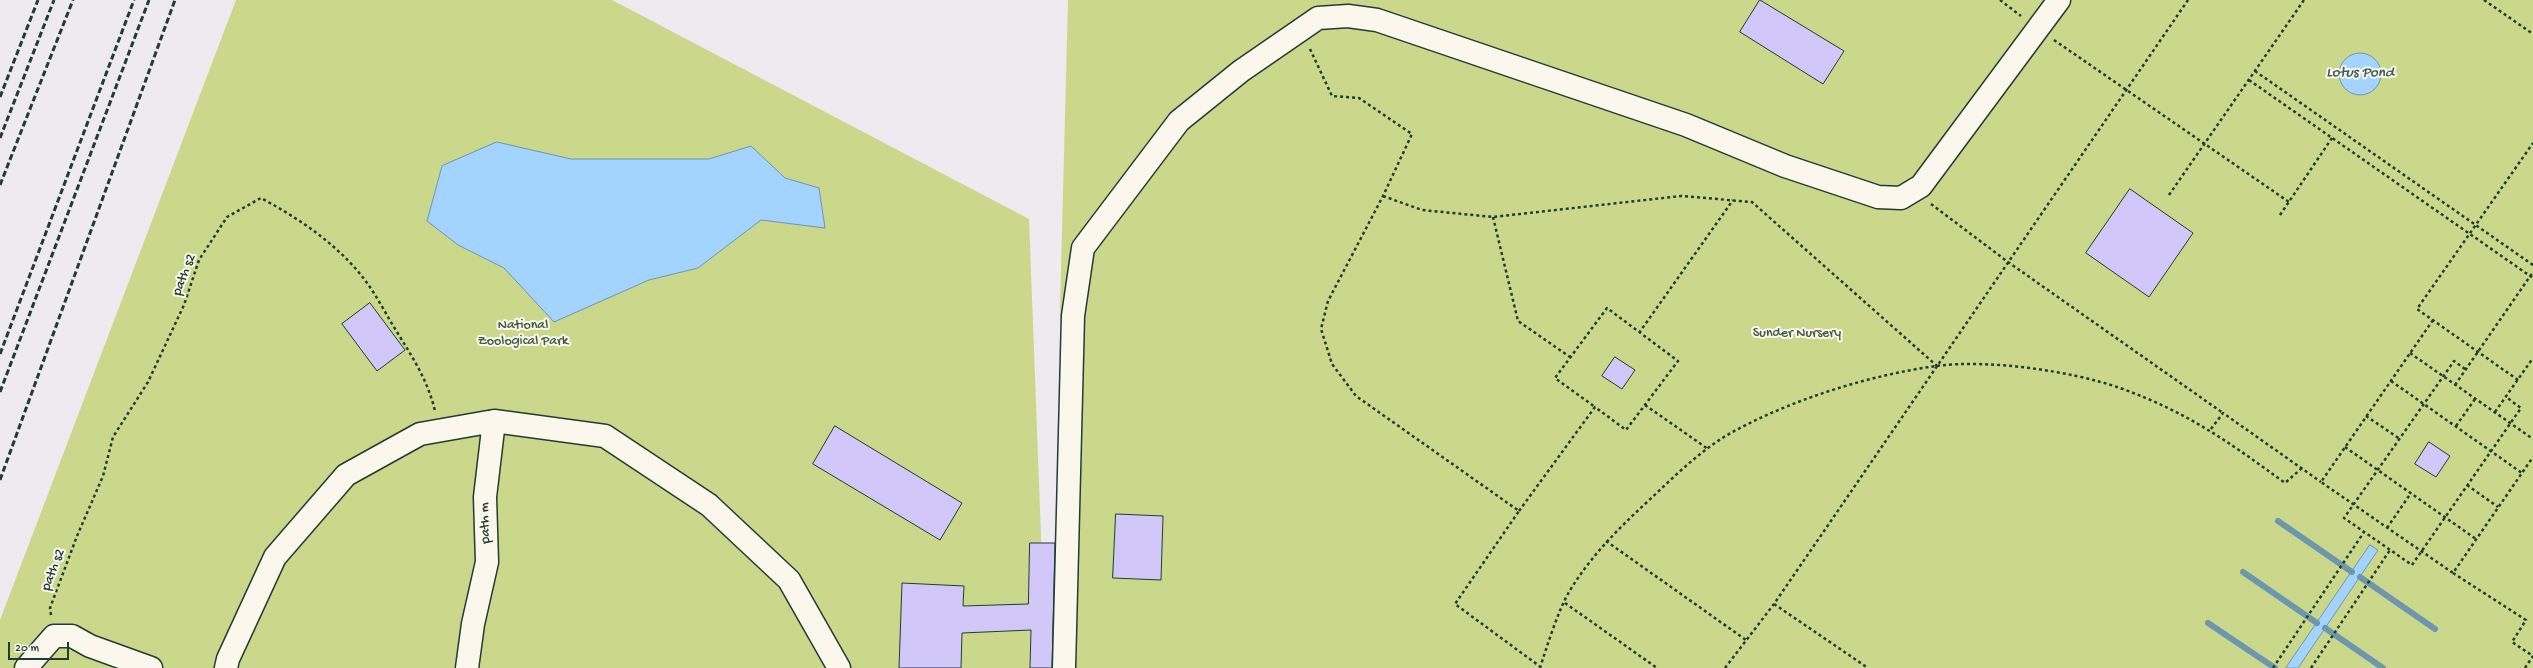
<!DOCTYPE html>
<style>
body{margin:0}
#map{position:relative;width:2533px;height:668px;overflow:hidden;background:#efe9f0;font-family:"Gochi Hand",sans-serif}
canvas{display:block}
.scale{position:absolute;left:8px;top:642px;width:61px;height:18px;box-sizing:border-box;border:2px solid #1f3d34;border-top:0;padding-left:5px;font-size:12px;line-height:14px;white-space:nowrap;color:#1f3d34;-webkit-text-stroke:3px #fbf7ec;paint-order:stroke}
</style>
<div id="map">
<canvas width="2533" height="668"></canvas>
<div class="scale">20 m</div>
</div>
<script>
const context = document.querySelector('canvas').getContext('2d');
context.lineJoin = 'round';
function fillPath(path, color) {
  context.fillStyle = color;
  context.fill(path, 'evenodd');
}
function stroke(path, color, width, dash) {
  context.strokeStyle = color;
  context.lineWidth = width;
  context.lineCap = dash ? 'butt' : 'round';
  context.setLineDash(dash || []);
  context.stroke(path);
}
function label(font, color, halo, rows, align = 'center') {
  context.font = font + ' "Gochi Hand",sans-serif';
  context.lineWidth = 4;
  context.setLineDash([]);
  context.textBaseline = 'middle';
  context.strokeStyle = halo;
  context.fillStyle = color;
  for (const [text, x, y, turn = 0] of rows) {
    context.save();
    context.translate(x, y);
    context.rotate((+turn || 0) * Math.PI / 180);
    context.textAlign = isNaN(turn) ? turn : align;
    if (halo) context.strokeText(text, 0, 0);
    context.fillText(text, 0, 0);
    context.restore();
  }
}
const green = new Path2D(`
 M236,0H612L1029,219L1046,668H0V620Z
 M1068,0H2533V668H1074L1060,309Z`);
const water = new Path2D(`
 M2339 74a21 21 0 1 1 42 0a21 21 0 1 1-42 0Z
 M497,142L571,159H709L751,146L785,178L819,188L825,228L761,220L698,268L649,280L554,322L504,268L458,245L427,221L442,166Z
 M2370,545L2378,550L2298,668H2286Z`);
const stream = new Path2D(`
 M2278,521L2352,572
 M2243,572L2317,623
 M2360,577L2435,629
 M2208,623L2275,668
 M2325,628L2383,668`);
const building = new Path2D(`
 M1760,0L1844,51L1823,84L1740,32Z
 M2130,189L2193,233L2149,297L2086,253Z
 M370,303L405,350L377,371L342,324Z
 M1615,357L1635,370L1622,389L1602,376Z
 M835,426L962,503L940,540L813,464Z
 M2429,442L2450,456L2436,477L2415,464Z
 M1116,514L1163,516L1161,580L1113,578Z
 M1030,543H1055L1052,668H1030L1031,630L962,633L961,668H899L902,583L964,586L963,606L1028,604Z`);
const path = new Path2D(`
 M2000,0L2021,16
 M2484,0L2533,34
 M2054,40L2289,202
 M1310,49L1332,96L1359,98L1412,134L1383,196L1328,301L1321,329L1332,364L1356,396L1519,511L1455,604L1542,668
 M2255,71L2533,265
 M2249,80L2533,278
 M2169,195L2304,0
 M1383,196L1422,210L1493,217L1681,196L1752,202L1937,366
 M1931,204L2008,262L2223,413
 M2280,215L2332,138
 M1493,217L1518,321L1570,357
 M2433,320L2321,482L2453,573L2533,457
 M1639,333L1733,200
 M2410,353L2533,439
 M2465,369L2454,361L2344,518L2412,565L2521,408L2506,397
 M2518,380L2417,309L2533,143
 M2391,381L2522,473
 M2455,385L2533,272
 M1645,405L1708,449
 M2495,412L2533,358
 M2366,416L2400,439
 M2456,426L2475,399
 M2211,429L2223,413L2321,482
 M2345,447L2476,539
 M2467,485L2498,507
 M1519,511L1595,407L1626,430L1678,361L1607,308L1555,378L1595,407
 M2387,528L2411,493
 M1606,541L1746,640
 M2453,573L2526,620L2512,642L2533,656
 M1565,603L1657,668
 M1774,604L1868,668
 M51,615L50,608L77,536L103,476L113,437L148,382L184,305L199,260L227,217L261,198C298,218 334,242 361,275C375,292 385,313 397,332C413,358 428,381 435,411
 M1540,668C1547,646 1558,611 1569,592C1590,557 1617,530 1646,503C1676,475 1705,445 1742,427C1800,397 1872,375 1936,366C1988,359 2072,371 2120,388C2187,412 2229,442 2285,483L2302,468
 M1725,668L1774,604L2188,0
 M2273,668L2364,532
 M2311,668L2390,550
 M2525,668L2533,656`);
const minor = new Path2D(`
 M26,668L54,636H72L90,646L151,668
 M226,668L228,659L275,557L346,475L420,434L494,421L605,436L709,505L789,580L839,668
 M467,668L473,624L487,562L485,497L494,421
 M1064,668L1073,316L1083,248L1179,121L1241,71L1318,18L1348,16L1377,20L1686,125L1785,166L1878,197L1901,198L1921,186L2059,0`);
const rail = new Path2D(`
 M0,97L38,0
 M0,138L54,0
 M0,185L73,0
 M0,354L134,0
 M0,392L149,0
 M0,480L175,0`);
const streetNames = [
 ["path s2",185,275,-69],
 ["path m",486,523,-92],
 ["path s2",54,570,-69]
];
const parkNames = [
 ["National",523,326],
 ["Zoological Park",523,342],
 ["Sunder Nursery",1797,334]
];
const waterNames = [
 ["Lotus Pond",2360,74]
];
fillPath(green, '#cbd88b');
fillPath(water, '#a3d3ff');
stroke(water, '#6e97ae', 1);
stroke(stream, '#6e97ae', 6);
fillPath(building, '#d2c7f9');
stroke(building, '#1f3d34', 1);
stroke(minor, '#1f3d34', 25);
stroke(path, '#1f3d34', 2.5, [3, 3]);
stroke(minor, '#fbf7ec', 22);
stroke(rail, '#1f3d34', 3, [6, 3]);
label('14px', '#1f3d34', '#fbf7ec', streetNames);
label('14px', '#415c45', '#fbf7ec', parkNames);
label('italic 15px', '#395b5d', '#fbf7ec', waterNames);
</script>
